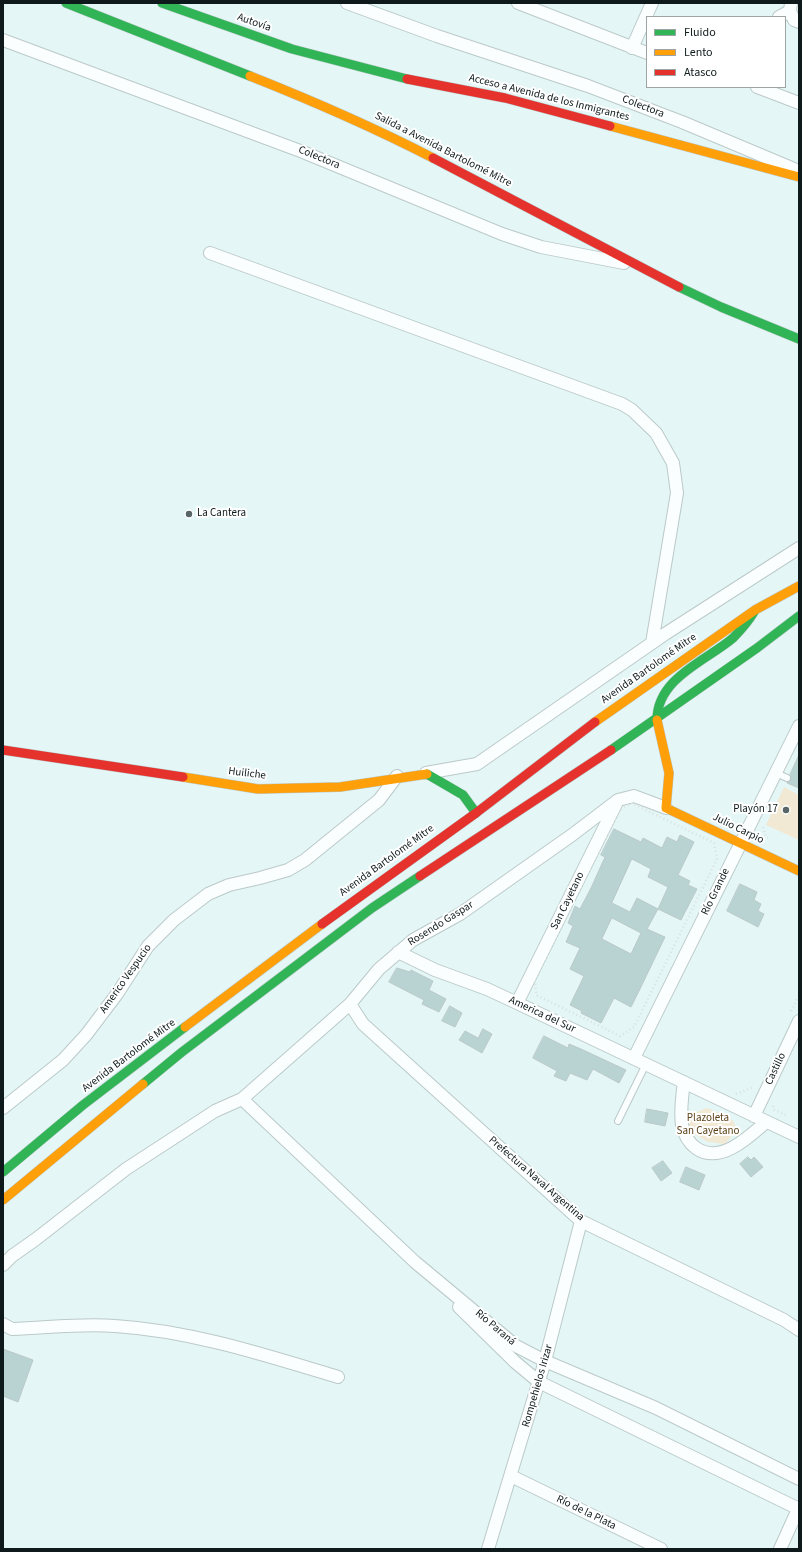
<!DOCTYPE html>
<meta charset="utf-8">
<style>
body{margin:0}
#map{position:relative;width:802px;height:1552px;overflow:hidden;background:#e4f6f6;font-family:"Source Sans 3",sans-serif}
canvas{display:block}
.frame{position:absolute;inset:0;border:4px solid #0d191a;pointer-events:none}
.legend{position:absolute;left:646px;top:16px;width:140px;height:72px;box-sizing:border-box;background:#fff;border:1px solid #9ea3a3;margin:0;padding:5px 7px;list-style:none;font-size:12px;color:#0d191a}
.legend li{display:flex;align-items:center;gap:8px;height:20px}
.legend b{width:20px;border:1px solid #9ea3a3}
</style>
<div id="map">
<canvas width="802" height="1552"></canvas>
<div class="frame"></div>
<ul class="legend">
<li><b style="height:5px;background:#30b455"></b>Fluido</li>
<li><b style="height:5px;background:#ff9f0a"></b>Lento</li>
<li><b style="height:5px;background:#e5322d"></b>Atasco</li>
</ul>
</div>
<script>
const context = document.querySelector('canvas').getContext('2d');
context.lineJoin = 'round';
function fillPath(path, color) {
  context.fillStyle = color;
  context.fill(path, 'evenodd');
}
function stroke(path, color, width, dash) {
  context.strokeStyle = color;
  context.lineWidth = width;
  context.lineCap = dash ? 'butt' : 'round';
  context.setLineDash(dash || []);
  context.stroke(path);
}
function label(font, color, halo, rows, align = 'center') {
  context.font = font + ' "Source Sans 3",sans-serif';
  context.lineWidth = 4;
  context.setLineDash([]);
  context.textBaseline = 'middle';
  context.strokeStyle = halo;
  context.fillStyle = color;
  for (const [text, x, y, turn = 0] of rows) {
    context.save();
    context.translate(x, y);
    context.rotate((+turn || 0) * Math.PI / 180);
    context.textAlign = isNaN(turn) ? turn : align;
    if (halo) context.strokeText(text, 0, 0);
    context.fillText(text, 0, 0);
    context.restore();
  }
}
const green = new Path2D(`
 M784,787L799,795V840L766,825Z
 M707,1108C728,1117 748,1120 725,1144L708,1142L689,1131C687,1117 694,1112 707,1108Z`);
const building = new Path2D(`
 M799,755V788L787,783L791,779L790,775Z
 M614,829L641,842L643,838L662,848L667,837L677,842L680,835L694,842L678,875L690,881L688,885L697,889L681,920L658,909L647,929L665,937L640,989L631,1007L614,998L601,1023L581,1013L582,1011L570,1005L584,976L570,969L580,948L566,942L573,926L568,923L575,906L580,909L591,888L605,857L601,855ZM632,859L651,869L648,877L668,887L658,909L637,898L630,912L612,903ZM612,918L641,933L631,954L602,939Z
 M740,884L757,892L754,900L761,904L758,911L764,914L758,927L727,911Z
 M397,968L410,972L411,970L433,981L429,990L446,999L439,1012L422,1004L424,1000L389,982Z
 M450,1006L462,1013L455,1027L442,1021Z
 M483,1029L492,1034L482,1053L459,1040L465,1031L478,1038Z
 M544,1036L568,1048L569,1044L581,1049L626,1070L619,1083L593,1069L587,1080L570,1073L566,1081L554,1076L557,1071L533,1058Z
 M647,1109L668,1113L665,1126L645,1122Z
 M748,1157L751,1160L754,1157L763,1167L751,1177L740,1164Z
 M663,1161L672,1173L661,1181L652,1168Z
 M686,1167L705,1175L699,1190L680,1182Z
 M3,1349L33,1360L18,1402L3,1396Z`);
const path = new Path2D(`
 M631,803L714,843L717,859L634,1027L620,1036L536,995L535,979L619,811Z
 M763,827L766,837L768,838
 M791,1011L799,995
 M736,1094L754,1087
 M773,1106V1109L786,1115`);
const lane = new Path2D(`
 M776,773L787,778
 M618,1121L646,1064`);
const street = new Path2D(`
 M347,3L437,36L588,86L682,122L794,169
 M518,3L647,53
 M791,3L790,11L794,20L799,22
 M779,17L790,11
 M3,40L303,152L502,234L541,247L624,263
 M632,48L652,3
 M757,87L799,103
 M210,253L622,404L632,410L656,433L673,463L677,493L652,643
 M426,773L477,764L665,634L799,548
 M398,952L435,970L487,989L517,1003L799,1137
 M517,1003L617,802
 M350,1004L363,1024L581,1221L784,1320L799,1330
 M634,1058L799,726
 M684,1082C682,1096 680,1111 682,1125C684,1134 689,1143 696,1148C720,1165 749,1137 766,1122
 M242,1099L415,1262L516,1346L545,1361L656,1408L799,1479
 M3,1108L63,1060L86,1035L117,994L148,946L174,920L208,894L229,885L260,878L288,870L305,860L379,800L397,776
 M754,1116L799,1021
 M3,1265L12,1256L36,1239L126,1169L215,1111L242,1099L350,1004L379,969L413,940L460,914L572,835L618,800L634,796L666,808
 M459,1307L515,1362L539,1382L799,1509
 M3,1324L12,1329C47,1328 81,1323 115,1326C192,1331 265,1355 338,1377
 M511,1476L661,1549
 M488,1549L545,1361L581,1221
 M780,1549L799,1507`);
const fast = new Path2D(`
 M66,3L250,76
 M162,3L292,49L407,79
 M679,287L721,307L799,339
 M657,720C657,678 706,661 733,638C741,630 748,622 754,612
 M611,750L757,648L799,616
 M427,774L463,795L476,813
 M143,1084L182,1052L372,908L420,876
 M3,1172L83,1105L185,1027`);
const slow = new Path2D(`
 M250,76C313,101 373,127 433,158
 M610,126L799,177
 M657,720L669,773L666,808L799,871
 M595,722L755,610L799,586
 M183,777L258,789L340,787L427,774
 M185,1027L322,924
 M3,1200L143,1084`);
const jam = new Path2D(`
 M407,79L505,98L610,126
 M433,158L679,287
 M3,750L183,777
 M420,876L611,750
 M322,924L476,813L595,722`);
const markers = [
 [189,514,4,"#586667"],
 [786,810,4,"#586667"]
];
const streetNames = [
 ["Autovía",254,23,19],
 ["Acceso a Avenida de los Inmigrantes",549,98,14],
 ["Colectora",643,107,21],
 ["Salida a Avenida Bartolomé Mitre",443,150,27],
 ["Colectora",319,158,22],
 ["Avenida Bartolomé Mitre",649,669,-35],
 ["Huiliche",247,774,7],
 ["Julio Carpio",738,829,26],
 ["Avenida Bartolomé Mitre",387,861,-36],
 ["Río Grande",716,892,-64],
 ["San Cayetano",568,901,-64],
 ["Rosendo Gaspar",441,924,-32],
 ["Americo Vespucio",126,979,-55],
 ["America del Sur",542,1015,25],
 ["Avenida Bartolomé Mitre",129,1056,-37],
 ["Castillo",776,1069,-65],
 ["Prefectura Naval Argentina",536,1179,41],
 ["Río Paraná",495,1328,40],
 ["Rompehielos Irizar",538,1386,-74],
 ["Río de la Plata",586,1513,26]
];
const poiNames = [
 ["La Cantera",197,514],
 ["Playón 17",778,810,"right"]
];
const parkNames = [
 ["Plazoleta",708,1119],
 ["San Cayetano",708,1132]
];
fillPath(green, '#f1e9d4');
fillPath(building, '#b9d2d2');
stroke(building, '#bbc9c9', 1);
stroke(lane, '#bbc9c9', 8);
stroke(street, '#bbc9c9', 14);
stroke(fast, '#bbc9c9', 10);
stroke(slow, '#bbc9c9', 10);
stroke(jam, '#bbc9c9', 10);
stroke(path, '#dae0e0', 2.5, [1, 3]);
stroke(lane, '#fbfefe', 6);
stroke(street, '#fbfefe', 12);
stroke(fast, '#30b455', 9);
stroke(slow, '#ff9f0a', 9);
stroke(jam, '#e5322d', 9);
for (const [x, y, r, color] of markers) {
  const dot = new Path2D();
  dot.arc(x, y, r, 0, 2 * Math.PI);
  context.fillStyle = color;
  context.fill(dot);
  stroke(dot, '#fff', 1.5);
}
label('11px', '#0d191a', '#fff', streetNames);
label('11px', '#0d191a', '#fff', poiNames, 'left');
label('11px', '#5c4118', '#fff', parkNames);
</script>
